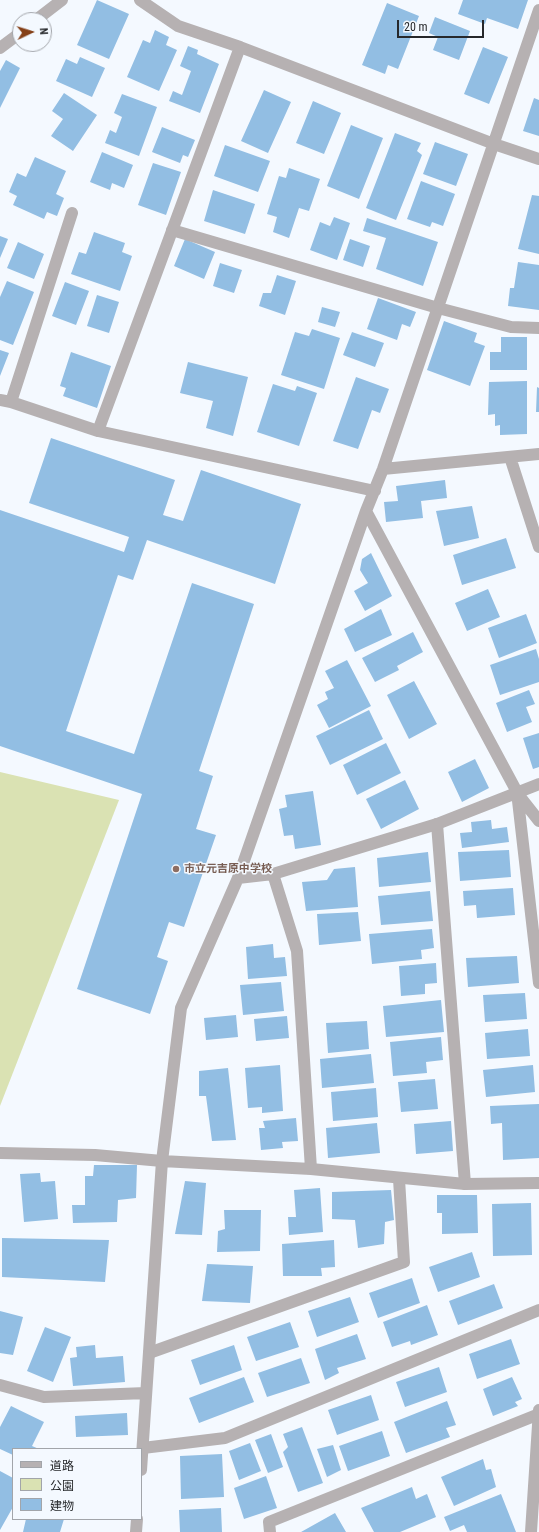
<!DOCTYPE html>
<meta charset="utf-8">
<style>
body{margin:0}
#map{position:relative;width:539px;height:1532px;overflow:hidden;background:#f4f9ff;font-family:"Roboto Condensed","Noto Sans JP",sans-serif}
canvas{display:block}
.legend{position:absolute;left:12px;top:1448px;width:130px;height:72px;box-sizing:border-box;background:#f4f9ff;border:1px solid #a2a5aa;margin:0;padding:5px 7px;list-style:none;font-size:12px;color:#26282b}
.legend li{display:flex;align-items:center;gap:8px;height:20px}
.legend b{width:20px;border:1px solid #a2a5aa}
.north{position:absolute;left:12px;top:12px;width:40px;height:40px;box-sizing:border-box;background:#f4f9ff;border:1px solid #a2a5aa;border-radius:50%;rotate:86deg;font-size:11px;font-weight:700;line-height:16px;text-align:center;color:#26282b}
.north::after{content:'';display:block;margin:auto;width:14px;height:18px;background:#854018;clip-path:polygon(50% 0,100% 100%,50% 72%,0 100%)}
.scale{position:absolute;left:397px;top:20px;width:87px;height:18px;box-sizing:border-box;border:2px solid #26282b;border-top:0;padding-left:5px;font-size:12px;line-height:14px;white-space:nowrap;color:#26282b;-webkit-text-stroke:3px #f4f9ff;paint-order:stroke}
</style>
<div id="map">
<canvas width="539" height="1532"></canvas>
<ul class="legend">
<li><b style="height:5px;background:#b6b1b2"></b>道路</li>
<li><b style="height:11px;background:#dae2b3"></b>公園</li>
<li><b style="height:11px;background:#92bee3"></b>建物</li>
</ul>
<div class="north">N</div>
<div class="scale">20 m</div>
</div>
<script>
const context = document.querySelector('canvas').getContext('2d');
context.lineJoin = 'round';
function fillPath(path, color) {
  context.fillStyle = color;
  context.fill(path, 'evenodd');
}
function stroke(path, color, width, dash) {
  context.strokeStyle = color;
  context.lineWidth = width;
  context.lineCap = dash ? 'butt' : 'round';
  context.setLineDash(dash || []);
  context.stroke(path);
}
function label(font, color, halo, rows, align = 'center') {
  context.font = font + ' "Roboto Condensed","Noto Sans JP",sans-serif';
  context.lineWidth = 3;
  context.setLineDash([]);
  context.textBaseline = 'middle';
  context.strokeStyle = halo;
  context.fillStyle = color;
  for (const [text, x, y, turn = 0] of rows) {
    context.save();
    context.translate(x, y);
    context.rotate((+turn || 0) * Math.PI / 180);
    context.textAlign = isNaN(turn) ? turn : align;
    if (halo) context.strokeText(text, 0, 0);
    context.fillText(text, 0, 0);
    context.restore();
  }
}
const green = new Path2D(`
 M0,772L119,800L0,1106Z`);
const building = new Path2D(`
 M97,0L129,14L109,59L77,45Z
 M463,0H528L518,29L487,18L485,24L458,14Z
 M387,3L419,16L398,69L388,65L385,74L362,65Z
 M435,17L470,31L459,60L433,50L438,37L429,33Z
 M155,30L169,37L166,45L177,50L159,91L127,77L143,40L150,43Z
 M188,46L198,50L197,54L219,64L200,113L169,101L173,91L182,95L191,71L180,66Z
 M483,47L508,57L489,104L464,94Z
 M80,57L105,68L92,97L56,81L66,59L77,64Z
 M6,60L20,68L0,108V71Z
 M264,90L291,102L268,153L241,141Z
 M64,93L97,115L73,151L51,136L63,119L52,111Z
 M122,94L157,107L139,156L105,143L110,130L116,133L122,117L114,113Z
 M534,98L539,100V136L523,131Z
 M313,101L341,113L324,154L296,143Z
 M351,125L383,138L359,199L327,186Z
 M162,127L195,140L188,157L183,155L180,163L152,152Z
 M395,133L421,143L417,151L422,155L396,220L366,208Z
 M435,142L468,154L456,186L423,174Z
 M225,145L270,161L258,192L214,176Z
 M102,152L133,165L124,188L112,183L110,190L90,182Z
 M35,157L66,171L56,194L64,198L57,216L47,212L44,219L13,205L17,196L9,192L17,173L26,177Z
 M153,163L181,172L166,215L138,205Z
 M289,168L320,179L309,211L299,208L289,238L273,232L277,217L267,214L279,176L286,178Z
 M421,181L455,194L443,226L432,222L430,227L407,219Z
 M213,190L255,204L245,234L204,221Z
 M532,195L539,196V254L518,249Z
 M334,217L350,223L337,260L310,250L320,222L330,226Z
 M367,218L438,242L423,286L376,269L386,238L363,231Z
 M94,232L125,243L122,252L132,256L120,291L71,274L79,252L86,254Z
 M0,236L8,239L0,258Z
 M185,239L215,252L204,279L174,266Z
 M350,239L370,246L363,267L343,260Z
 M18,242L44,254L34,279L7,268Z
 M518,262L539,265V310L508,306L510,288H514Z
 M220,263L242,270L234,293L213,286Z
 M277,275L296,281L285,315L259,306L263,293H271Z
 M7,281L34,292L13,345L0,340V297Z
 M65,282L89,291L76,325L52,316Z
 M97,295L119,302L109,333L87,326Z
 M378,298L416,312L410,327L402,324L397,340L367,329Z
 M322,307L340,312L335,327L318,322Z
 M444,321L477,333L474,342L485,346L470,386L427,370Z
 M312,329L340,338L324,389L281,375L295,332L309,336Z
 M352,332L384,343L375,367L343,355Z
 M501,337H527V370H490V352H501Z
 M0,350L9,353L0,376Z
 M71,352L111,366L97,408L63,396L66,388L60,386Z
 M188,362L248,377L233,436L206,428L213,401L180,393Z
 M356,377L389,389L380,413L372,410L358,449L333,441Z
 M527,381V434L500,435V425L495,426V414L488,415L489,382Z
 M273,384L295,391L297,386L317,393L299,446L257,432Z
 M537,387L539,388V412H536Z
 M51,438L175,480L163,515L183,521L201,470L301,504L275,584L147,540L133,580L118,575L66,731L134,754L192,583L254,604L199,771L213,776L196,829L216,835L184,927L169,922L157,957L168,961L150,1014L77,989L142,794L0,746V510L124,552L129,537L29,503Z
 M445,480L447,498L421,501L423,518L386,522L384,502L398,501L396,486Z
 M472,506L479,538L444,546L436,511Z
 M506,538L516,568L462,585L453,555Z
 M371,553L392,596L365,611L354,591L368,583L360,570L362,559Z
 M488,589L500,617L467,631L455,603Z
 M381,609L392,635L355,652L344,629Z
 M526,614L537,643L499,658L488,628Z
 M413,632L423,652L397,666L399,670L375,682L362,658Z
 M536,649L539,659V682L500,695L490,665Z
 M347,660L371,706L329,728L317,705L328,699L325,692L334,688L325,671Z
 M414,681L437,724L409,739L387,695Z
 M529,690L535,704L526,707L532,722L507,732L496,703Z
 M369,710L383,739L330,765L316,736Z
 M539,733V767L533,769L523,738Z
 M386,743L401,773L357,795L343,765Z
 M475,759L489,788L462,802L448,772Z
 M405,780L419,809L381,829L366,799Z
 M313,791L321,845L295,849L293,835L284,836L279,809L287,807L285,795Z
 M491,820L492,829L507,827L509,842L462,848L460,833L472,832L471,822Z
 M509,850L511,877L460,881L458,852Z
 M428,852L431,882L379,887L377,858Z
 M355,867L358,907L306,911L302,882L327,880L334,869Z
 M513,888L515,915L477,918L476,905L464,906L463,891Z
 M430,891L433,921L381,925L378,896Z
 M358,912L361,941L319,945L317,914Z
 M432,929L434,948L421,950L422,959L372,964L369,934Z
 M273,944L274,958L285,957L287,976L248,979L246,947Z
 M517,956L519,983L468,987L466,958Z
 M436,963L437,983L425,984V994L401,996L399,966Z
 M281,982L284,1011L243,1015L240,985Z
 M525,993L527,1019L485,1022L483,995Z
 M441,1000L444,1032L386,1037L383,1006Z
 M236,1015L238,1037L206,1040L204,1018Z
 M287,1016L289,1038L256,1041L254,1019Z
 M367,1021L369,1049L328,1053L326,1023Z
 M528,1029L530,1056L487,1059L485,1033Z
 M441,1037L443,1060L426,1062L427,1073L393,1076L390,1042Z
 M371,1054L374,1083L322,1088L320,1059Z
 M280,1065L283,1111L262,1113V1107L248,1108L245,1068Z
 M533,1065L535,1092L486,1097L483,1070Z
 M228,1068L236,1140L212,1141L206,1096H199V1071Z
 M435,1079L438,1109L401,1112L398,1082Z
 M376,1088L378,1117L333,1121L331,1092Z
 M539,1104V1158L503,1160L502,1123L491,1124L490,1106Z
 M296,1118L298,1141L282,1142L283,1148L261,1150L259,1128H265L263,1121Z
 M451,1121L453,1151L416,1154L414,1124Z
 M377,1123L380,1153L328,1158L326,1128Z
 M94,1165H137L136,1198L118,1200L117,1222L73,1223L72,1205H85V1176H93Z
 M40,1173L41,1182L55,1181L58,1219L24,1222L20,1174Z
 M185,1181L206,1183L202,1235L175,1234Z
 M320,1188L323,1232L289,1235L288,1217H296L294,1190Z
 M391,1190L394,1220L385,1222L384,1244L358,1248L355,1220L332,1219V1192Z
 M437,1195H477L478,1233L442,1234V1213H437Z
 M531,1203L532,1255L493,1256L492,1204Z
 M224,1210H261L260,1251L217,1252L218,1231L225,1229Z
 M2,1238L109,1240L105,1282L2,1277Z
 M334,1240L335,1267L321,1268L322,1276H283L282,1244Z
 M472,1252L480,1277L438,1292L429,1267Z
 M207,1264L253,1266L250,1303L202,1301Z
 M412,1278L420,1303L378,1318L369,1293Z
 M494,1284L503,1308L458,1325L449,1301Z
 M350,1297L359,1322L317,1337L308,1311Z
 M427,1305L438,1335L411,1345L410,1341L392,1347L383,1322Z
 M0,1311L23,1317L13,1355L0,1353Z
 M290,1322L299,1347L256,1361L247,1337Z
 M45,1327L71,1337L53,1382L27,1371Z
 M357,1334L366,1359L337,1368L339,1373L325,1380L315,1349Z
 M511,1339L520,1364L477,1379L469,1354Z
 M95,1345L96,1358L123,1356L125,1382L73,1386L70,1358L77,1357L76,1347Z
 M234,1345L242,1370L200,1385L191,1360Z
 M301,1358L310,1383L267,1397L258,1373Z
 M439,1367L447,1392L405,1407L396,1382Z
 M244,1377L254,1402L199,1423L189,1398Z
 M512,1377L522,1399L515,1402L518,1406L493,1416L483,1389Z
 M371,1395L379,1420L337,1435L328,1410Z
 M447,1401L456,1425L446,1428L450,1437L406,1453L394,1422Z
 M11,1406L44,1422L32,1446L39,1449H13V1455L0,1449V1427Z
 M127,1413L128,1435L76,1437L75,1416Z
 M302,1427L323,1483L298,1492L283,1452L288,1447L283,1434Z
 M382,1431L390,1456L348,1471L339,1446Z
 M271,1434L283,1467L268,1473L255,1440Z
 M250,1443L261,1471L239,1480L229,1451Z
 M333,1445L341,1470L327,1477L317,1449Z
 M222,1454L224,1497L181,1499L180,1456Z
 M483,1459L486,1470L491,1469L496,1487L454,1506L441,1477Z
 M0,1471L13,1478V1507L0,1530Z
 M266,1476L277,1508L244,1519L234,1488Z
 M412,1487L416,1499L427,1494L436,1517L400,1532H374L361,1508Z
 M501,1494L516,1532H467L464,1525L450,1531L444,1517Z
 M221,1508L222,1532H180L179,1510Z
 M335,1513L346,1532H301Z
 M26,1519H64L60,1532H23Z`);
const service = new Path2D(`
 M437,824L465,1184
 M149,1353L404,1262L399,1179
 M143,1448L225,1438L539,1310
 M270,1532L269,1522L539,1414`);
const minor = new Path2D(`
 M140,0L178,26L240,47L494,144L539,159
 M36,20L62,0
 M0,48L20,33
 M172,230L438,308L511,327L539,328
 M0,400L11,402L98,431L375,491
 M11,402L72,213
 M98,431L240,47
 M510,457L539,547
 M383,469L539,454
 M366,511L517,792L539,983
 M517,793L539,821
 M273,874L297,951L311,1169
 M238,878L273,874L437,824L539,784
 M0,1153L95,1155L162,1161L311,1169L465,1184L539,1183
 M0,1385L44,1397L146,1393
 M141,1470L162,1161L181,1008L238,878L366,511L383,469L539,10
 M136,1532L137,1519
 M531,1532L539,1410`);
const markers = [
 [176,869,4,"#8d6e63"]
];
const educationNames = [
 ["市立元吉原中学校",184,869]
];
fillPath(green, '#dae2b3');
fillPath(building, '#92bee3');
stroke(service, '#b6b1b2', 12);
stroke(minor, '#b6b1b2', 12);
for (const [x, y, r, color] of markers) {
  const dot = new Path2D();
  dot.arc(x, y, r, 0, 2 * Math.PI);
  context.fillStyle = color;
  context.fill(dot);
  stroke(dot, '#f4f9ff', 1.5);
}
label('bold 11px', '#785e54', '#f4f9ff', educationNames, 'left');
</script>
